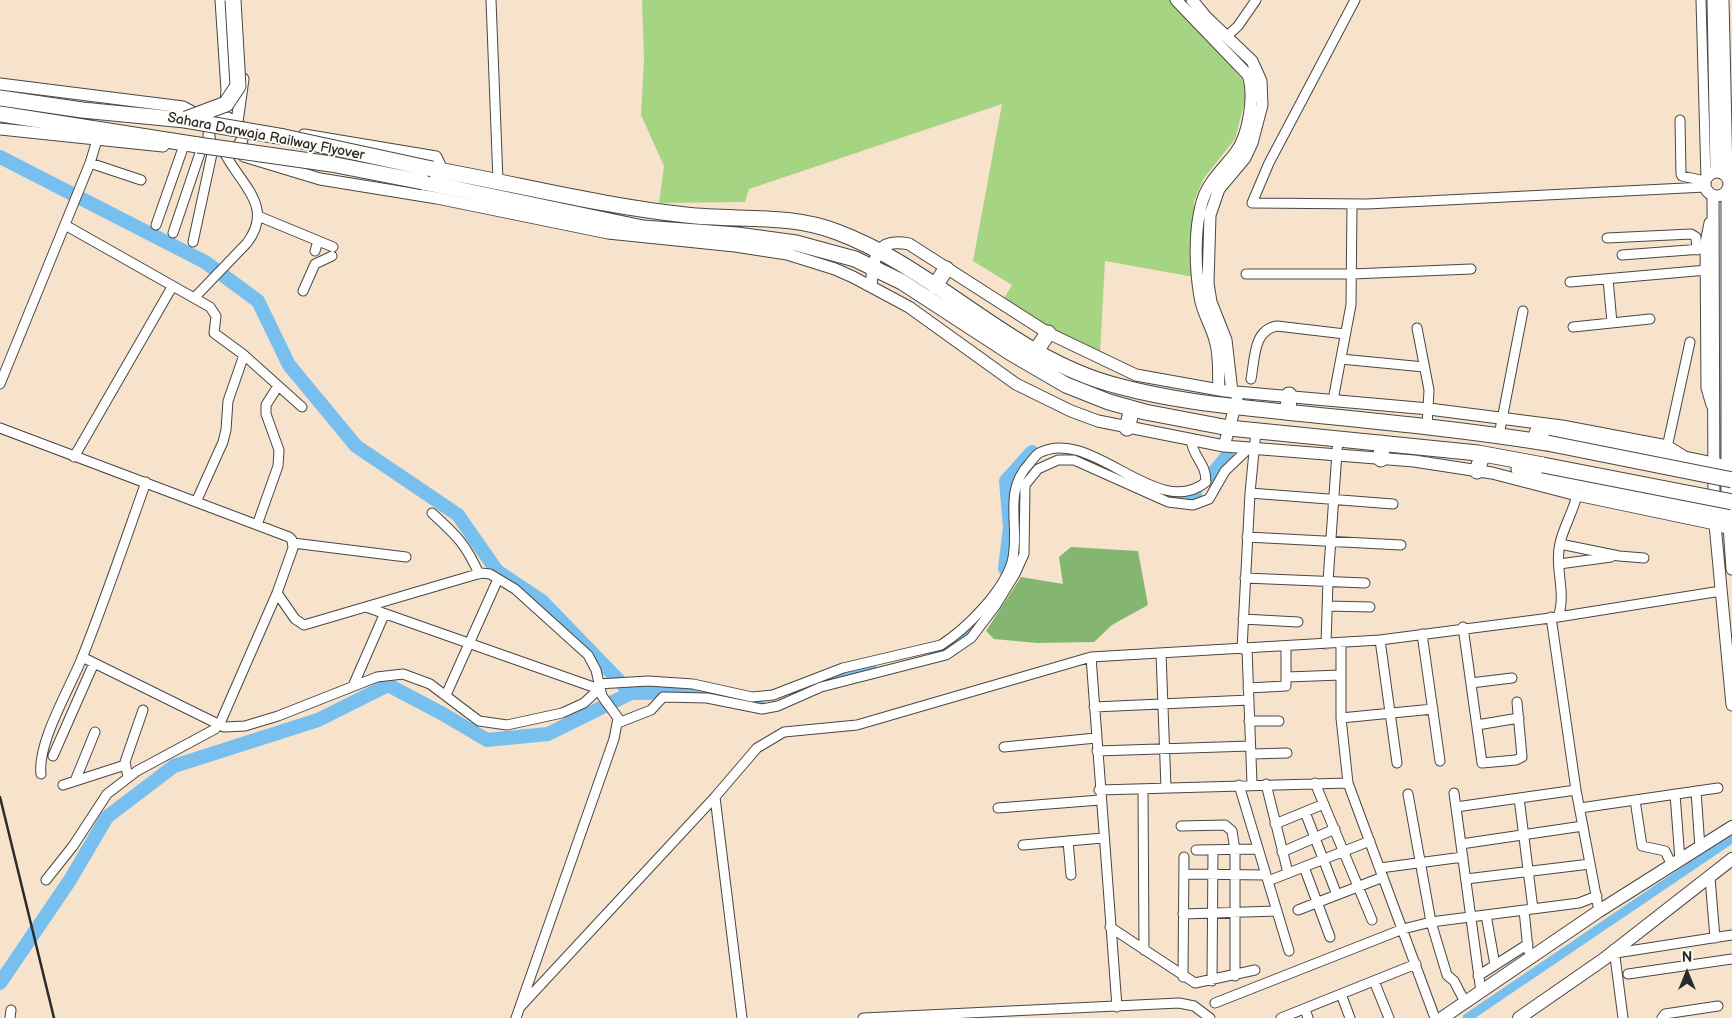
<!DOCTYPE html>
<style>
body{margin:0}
#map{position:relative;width:1732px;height:1018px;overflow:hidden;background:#f7e3cc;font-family:"Balsamiq Sans",sans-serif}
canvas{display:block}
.north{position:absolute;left:1662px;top:948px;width:50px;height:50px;-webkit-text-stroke:4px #fdfcf7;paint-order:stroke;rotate:0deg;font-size:14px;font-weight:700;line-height:20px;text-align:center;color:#2b2b2b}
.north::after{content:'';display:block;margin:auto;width:18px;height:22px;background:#2b2b2b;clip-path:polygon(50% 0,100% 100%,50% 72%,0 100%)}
</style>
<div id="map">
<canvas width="1732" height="1018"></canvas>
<div class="north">N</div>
</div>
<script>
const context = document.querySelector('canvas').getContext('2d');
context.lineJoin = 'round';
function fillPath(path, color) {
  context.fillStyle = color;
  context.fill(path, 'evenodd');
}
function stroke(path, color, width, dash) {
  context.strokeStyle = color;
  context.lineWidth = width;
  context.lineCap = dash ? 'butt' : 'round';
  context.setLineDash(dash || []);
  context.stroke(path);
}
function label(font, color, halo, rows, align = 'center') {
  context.font = font + ' "Balsamiq Sans",sans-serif';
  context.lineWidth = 4;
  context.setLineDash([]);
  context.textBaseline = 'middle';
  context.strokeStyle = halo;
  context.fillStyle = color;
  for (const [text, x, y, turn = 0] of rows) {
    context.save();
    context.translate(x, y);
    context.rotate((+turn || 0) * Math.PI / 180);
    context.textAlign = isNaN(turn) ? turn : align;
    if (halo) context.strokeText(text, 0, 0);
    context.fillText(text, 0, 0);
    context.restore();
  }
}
const green = new Path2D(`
 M642,0H1172L1242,79L1246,97L1235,139L1204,178L1194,201V277L1105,261L1100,353L1002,302L1012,285L973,261L1002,104L749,189L745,202L659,203L664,166L641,115L644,60Z`);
const forest = new Path2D(`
 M1071,547L1138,551L1148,605L1112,625L1094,642L1037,643L994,639L986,631L1021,577L1063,584L1059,557Z`);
const canal = new Path2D(`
 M1467,1018L1730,840`);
const river = new Path2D(`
 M0,157L205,262L258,301L289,365L356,446L458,515L497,571L542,601L630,692
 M1211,476L1227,456
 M1138,483L1174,501L1195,495
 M1005,569L1010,527L1006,481L1032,452
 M936,655L969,635
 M834,682L856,673L871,671
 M0,983L70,880L107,817L174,766L318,720L388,685L443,714L487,740L548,734L631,693L707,692L758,705`);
const minor = new Path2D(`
 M491,0L498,181
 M1355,0L1269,163L1252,203L1367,204L1705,187
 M1701,0L1706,179
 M1226,37L1238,26L1256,0
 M1680,120L1681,174L1682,176L1705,181
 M90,163L141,180
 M258,216L333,247
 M65,225L210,307L216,316L214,333L244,355L302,407
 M156,225L183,148
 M173,233L201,150
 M1607,238L1691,234L1696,237L1697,250
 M193,242L213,149
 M315,251L318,241
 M1622,255L1702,249
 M1246,274H1352L1471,269
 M1608,279L1612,323
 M1570,282L1707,270
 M303,291L315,264L332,256
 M195,297L247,243C275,206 240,184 224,152
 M1573,327L1650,319
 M1417,328L1429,390L1427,427
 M1341,359L1424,367
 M1251,379C1255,359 1253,330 1277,326L1345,334
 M0,384L90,163L97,140
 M1333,400L1351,305L1352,204
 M0,428L289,537L292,540L293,548L277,593L295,619L304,625L481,573L490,574L515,589L588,655L596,670L602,696L618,718L614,739L516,1018
 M1499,435L1523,311
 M1666,452L1690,342
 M74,457L172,287
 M1250,493L1393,504
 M196,502L223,442L226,430L228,401L244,355
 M432,513C456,535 466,544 479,574
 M257,525L278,466L279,450L266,414V405L278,386
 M1247,537L1401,545
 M293,543L406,557
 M1560,544L1619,556L1644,558
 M1559,564L1611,557
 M1245,578L1365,583
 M1327,606L1370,607
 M1551,617L1576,790L1599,911
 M1558,617C1567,593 1554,568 1560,543C1564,526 1573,512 1577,495
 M1243,619L1298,622
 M1463,627L1482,763L1516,760L1522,757L1517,702
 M1422,634L1440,761
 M1380,640L1397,763
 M1341,643V718L1348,783L1435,1018
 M1326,644L1328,581L1338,438
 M1242,649L1250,493L1256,431
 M1247,649L1252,784
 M1161,653L1166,788
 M82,657L224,727L245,726L278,716L377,677L403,674L430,684L479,721L507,725L562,713L584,703L599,689L366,607
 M1091,657L1117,1007
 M1287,677L1341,675
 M1471,683L1512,678
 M598,684L648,681L693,684L752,697L773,695L843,668L941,645C966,629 1003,592 1012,562C1021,529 1002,492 1029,464C1032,460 1036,455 1039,453C1091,425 1157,522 1206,482C1206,462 1194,460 1191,440
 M353,686L384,615
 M1248,688L1286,686V647
 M446,695L498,579
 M1094,707L1249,700
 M1341,718L1433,709
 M1249,721H1279
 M618,723L651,710L663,697L707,698L762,709L778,706L821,687L946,655L971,638L996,605L1015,574L1024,554L1025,485L1038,469L1058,460H1074L1168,502L1193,505L1209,499L1225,471L1249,448
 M1477,725L1519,718
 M1004,747L1096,738
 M1097,751L1250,746
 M1251,754L1287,753
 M53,756L94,663
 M41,774C37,743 70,688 82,658C105,600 125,541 146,482
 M128,777L125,762L143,710
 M75,781L95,732
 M1315,783L1372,920
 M1266,784L1288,873
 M63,785L125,765
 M1239,785L1289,951
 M1143,789L1144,950
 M1099,790L1348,783
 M1696,791L1700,848
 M1454,793L1481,992
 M1408,794L1431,922L1447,975L1454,981L1465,1002
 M1675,794L1680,860
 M715,797L742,1018
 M1519,798L1533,909
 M1635,800L1642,846L1665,851L1672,865
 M1456,807L1576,790
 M998,808L1100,800
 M1580,808L1718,788
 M1305,812L1337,895
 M1275,824L1324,804
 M1181,826L1225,825L1232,831L1235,850V976
 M1068,841L1071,875
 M1461,844L1583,826
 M1023,845L1103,838
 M1196,850L1258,849
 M1282,852L1335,829
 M1304,867L1330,937
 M1380,868L1463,857
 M1184,874L1266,875
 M1710,878L1715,938
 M1466,879L1590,864
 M46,880L73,846L107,794L137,771L215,729L221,721L277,593
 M1268,881L1370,841
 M1298,910L1383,877
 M1524,910L1528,950
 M1183,914L1277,911
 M1486,915L1495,965
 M1110,927L1195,983L1255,970
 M1614,949L1623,1018
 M1616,953L1732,935
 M1628,974L1732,959
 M1478,976L1528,944
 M1183,977L1184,857
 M1212,981L1213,850
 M1374,981L1389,1018
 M1341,994L1350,1018
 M1215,1003L1403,929L1431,922L1579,903L1597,896
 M521,1006L715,797L757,748L784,732L857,725L1091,657L1380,640L1558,617L1721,591
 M1305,1009L1308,1018
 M10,1018L11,1010
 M863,1018L1179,1003L1194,1006L1210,1018
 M1281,1018L1416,964
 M1662,1018L1665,1014L1718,1006`);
const tertiary = new Path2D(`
 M221,0L227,90L226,103
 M1176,0L1248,75C1255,95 1249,134 1236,152C1224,168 1208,181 1202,202C1194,230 1195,268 1200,297C1202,312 1211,325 1215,340C1220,355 1218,373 1219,389
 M1192,0L1206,17L1252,61L1261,81L1262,105L1252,143L1245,158L1219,189L1210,215L1208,283L1211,302L1226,340L1232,392
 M1713,0L1716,172
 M1723,0L1727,176
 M0,84L183,107L202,117
 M237,122L243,79
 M0,129L163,146
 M304,135L436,157L442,170
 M215,149C203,136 210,117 228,118L240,126C245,137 242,147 230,151
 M244,156L320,179L437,198L608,233L735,246L787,254L835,269L853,277L909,307L1016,384L1071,411L1098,421L1224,446L1414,461L1492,473L1577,495L1715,524L1732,530
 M1705 184a12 12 0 1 1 24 0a12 12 0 1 1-24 0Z
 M1727,191V497L1732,569
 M1713,196L1714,514L1732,705
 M1710,223L1706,243L1707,388L1712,405
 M871,286C874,258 875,237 909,244L1048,333L1136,375L1225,391L1429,409L1562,426L1667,446L1683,456
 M1224,446L1237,400`);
const secondary = new Path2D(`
 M1442,1018L1599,911L1732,827
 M1519,1018L1604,959L1732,859`);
const trunk = new Path2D(`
 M0,98L82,110L185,120
 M0,114L198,145
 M432,169C517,184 601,206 686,215C736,221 788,213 837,232C937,269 1012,359 1118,386C1173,401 1229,406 1285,412C1373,421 1461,429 1547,443
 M423,182L643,228L737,235L796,243L855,259L902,282L1011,353L1066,385L1109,402L1145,412L1229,428L1478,453L1543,465
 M935,286L946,269
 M1036,351L1048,333
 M1288,412L1289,395
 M1127,428L1132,409
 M1537,433L1665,455L1732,469
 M1381,459L1382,443
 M1519,469L1732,517
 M1477,471L1482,456`);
const rail = new Path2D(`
 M0,797L54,1018`);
const trunkBridge = new Path2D(`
 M186,119L226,104L238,86L233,0
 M185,120L284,137L432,169
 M198,145L331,164L423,182
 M1547,443L1732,480
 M1543,465L1732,502`);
const streetNames = [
 ["Sahara Darwaja Railway Flyover",266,137,11]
];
fillPath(green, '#a5d583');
fillPath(forest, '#84b671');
stroke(canal, '#77bfef', 9);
stroke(river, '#77bfef', 14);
stroke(minor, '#4a4743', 11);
stroke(tertiary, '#4a4743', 13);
stroke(secondary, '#4a4743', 14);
stroke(trunk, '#4a4743', 17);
stroke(minor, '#fff', 9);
stroke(tertiary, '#fff', 11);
stroke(secondary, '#fff', 12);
stroke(trunk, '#fff', 15);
stroke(rail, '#2b2b2b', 2.5);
stroke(trunkBridge, '#4a4743', 17, []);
stroke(trunkBridge, '#fff', 15);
label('14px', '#2b2b2b', '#fdfcf7', streetNames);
</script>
